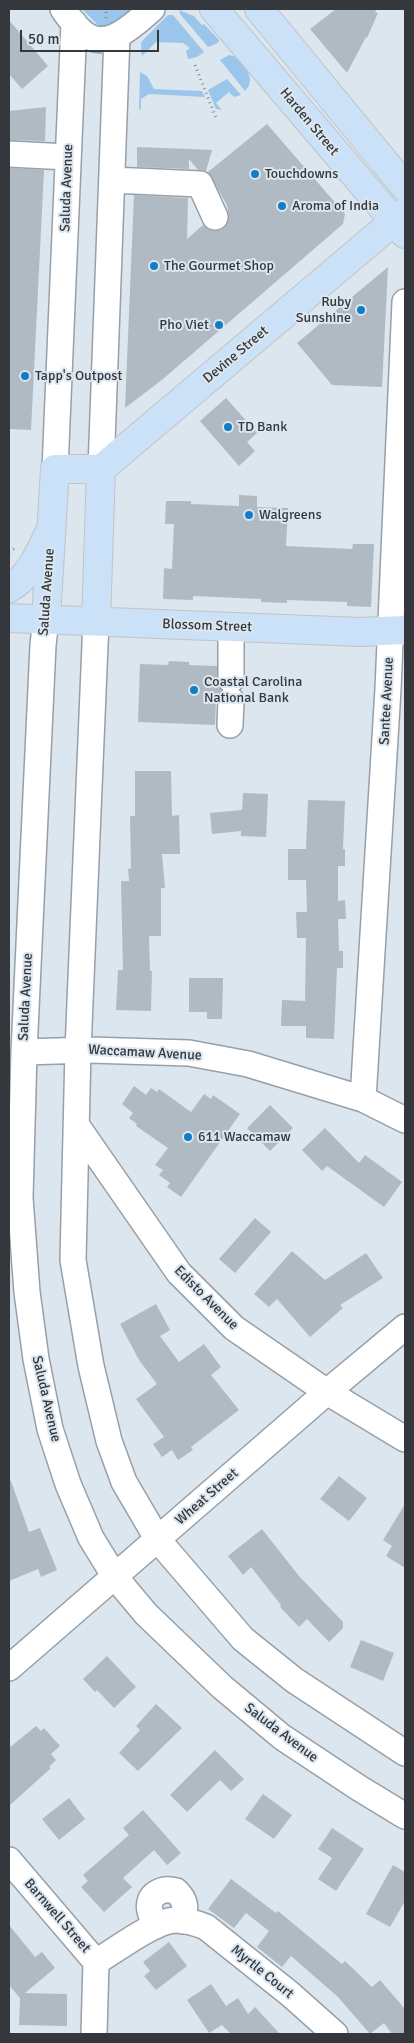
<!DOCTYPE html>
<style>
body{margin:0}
#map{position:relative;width:414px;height:2043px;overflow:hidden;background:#dce6ef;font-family:Signika,sans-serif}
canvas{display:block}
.frame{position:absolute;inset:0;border:10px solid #34383c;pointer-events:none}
.scale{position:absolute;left:20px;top:30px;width:139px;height:22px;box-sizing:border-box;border:2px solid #34383c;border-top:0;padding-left:6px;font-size:15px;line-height:18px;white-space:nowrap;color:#34383c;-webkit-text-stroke:4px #dce6ef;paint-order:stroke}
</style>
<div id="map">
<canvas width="414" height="2043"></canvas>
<div class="frame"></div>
<div class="scale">50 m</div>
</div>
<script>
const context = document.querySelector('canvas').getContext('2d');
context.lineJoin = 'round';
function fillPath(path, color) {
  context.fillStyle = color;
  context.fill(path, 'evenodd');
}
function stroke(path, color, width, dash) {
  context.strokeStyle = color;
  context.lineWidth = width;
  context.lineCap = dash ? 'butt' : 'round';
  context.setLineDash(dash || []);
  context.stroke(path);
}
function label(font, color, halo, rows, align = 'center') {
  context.font = font + ' Signika,sans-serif';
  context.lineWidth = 4;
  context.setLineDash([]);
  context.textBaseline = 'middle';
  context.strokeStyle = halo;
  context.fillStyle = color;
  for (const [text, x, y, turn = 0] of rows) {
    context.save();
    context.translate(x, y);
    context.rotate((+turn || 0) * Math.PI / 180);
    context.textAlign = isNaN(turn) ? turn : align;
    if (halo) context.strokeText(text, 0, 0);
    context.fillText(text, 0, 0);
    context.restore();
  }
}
const green = new Path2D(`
 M82,9H139L116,27L101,28Z
 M179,10L194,16L202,25L204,24L219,40L218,43L208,47L180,14Z
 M168,15H173L204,52L197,57L188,59L186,51L190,48L183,43L156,42L142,56L141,43L144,39Z
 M229,55L234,56C243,65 258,78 245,91L220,60Z
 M140,72L147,76L154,89L202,91L205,97L149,94L141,99V109L139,110Z
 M227,79L241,95L234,97L229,92L216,103L222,110L216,109L208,90Z`);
const building = new Path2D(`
 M336,9H377L375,12L378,13L367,38L366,37L347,73L310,29Z
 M9,20L48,66L22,89L9,74Z
 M46,107L45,141L9,140V111Z
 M267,124L345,214L343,224L163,379L125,408L134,195L188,198L187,239L203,225L213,231L221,230L226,226L229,219L227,205L208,172Z
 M137,147L190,149L212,150L206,171L198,170L189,159V169L137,167Z
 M9,168L44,170L31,430L9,429Z
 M388,267L382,387L332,385L297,343Z
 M226,398L257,433L247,442L255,451L239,466L200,421Z
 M239,495L257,496V507L288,508L286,546L352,549L353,544H374L371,607L347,606V602L287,600V603L261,602V599L193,596V600L163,599L164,568L172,569L174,524H165L166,501H191V504L239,506Z
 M169,661L189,662V665L217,666V680L221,690L216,700L215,725L138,722L140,664L168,665Z
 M135,771H171L172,816L179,815L180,854H162L165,888H161V936H149L150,971H152L151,1011L116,1010L118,970H123L121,881H129L128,869L131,868L130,816H135Z
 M243,793L268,794L266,837L241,836V831L212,834L210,813L242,810Z
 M308,800L345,801L343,849H345V866H338V901L345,900L346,919H338L339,951H343V968H337L334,1039L306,1038V1026H281L282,1000L305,1001L306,938H297L296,912H307L306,880H288V849H306Z
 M189,978H223L222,1019H207V1012H189Z
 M134,1086L146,1095L151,1088L157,1092L159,1089L191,1112L204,1094L211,1099L213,1095L240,1114L181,1197L167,1187L170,1183L159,1175L163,1170L155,1165L168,1148L136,1126L137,1124L129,1118L133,1113L122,1104Z
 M270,1105L293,1128L270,1151L247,1128Z
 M325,1128L359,1163L365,1155L402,1182L384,1207L327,1166L322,1171L302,1150Z
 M255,1218L271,1232L235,1273L219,1259Z
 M292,1251L325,1280L366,1253L383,1278L340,1305L343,1308L310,1337L277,1299L269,1307L254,1294Z
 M156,1304L170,1330L160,1336L179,1362L204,1344L221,1367L211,1375L239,1410L191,1447L193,1450L178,1460L172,1450L162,1457L153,1444L164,1437L136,1399L157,1384L139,1360L120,1324Z
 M339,1476L367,1498L349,1521L320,1499Z
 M9,1481H11L29,1532L40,1528L57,1570L41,1577L38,1569L9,1581Z
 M405,1504V1568L386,1556L392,1546L383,1540Z
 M262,1529L299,1576L343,1622V1628L329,1642L307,1619L299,1627L280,1607L281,1605L251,1567L243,1575L228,1556Z
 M361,1640L394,1653L383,1681L350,1667Z
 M107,1656L136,1687L114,1708L97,1690L95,1692L83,1679Z
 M156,1704L182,1728L138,1771L119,1753L140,1730L136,1726Z
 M36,1726L41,1731L44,1728L60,1746L51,1754L56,1760L49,1767L51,1768L9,1806V1748Z
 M215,1750L244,1779L231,1791L220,1780L187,1812L170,1795Z
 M263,1794L292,1815L274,1839L245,1819Z
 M69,1798L85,1819L59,1840L42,1819Z
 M143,1810L181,1853L167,1865L154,1850L123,1878L132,1887L104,1912L81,1887L88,1881L83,1875L129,1835L123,1828Z
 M332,1828L364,1849L336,1891L318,1879L332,1858L318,1849Z
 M393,1865L405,1872V1901L390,1927L366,1914Z
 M231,1879L276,1913L278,1911L342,1964L345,1961L372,1987L380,1980L405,2009V2034H392L384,2023L370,2034L338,1997L291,1956L282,1967L257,1947L269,1931L246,1913L234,1928L208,1909Z
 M9,1925L35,1957L42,1952L55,1968L25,1993L67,1994V2026L19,2025L20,1998L9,1985Z
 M169,1942L187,1966L156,1990L144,1976L150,1971L143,1962Z
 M211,1984L226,2006L238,1998L248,2014L255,2007L280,2034H231L222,2025L209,2033L187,2000Z`);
const path = new Path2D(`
 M106,18V9
 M195,65L216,118
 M9,552L17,547`);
const minor = new Path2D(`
 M63,9C68,16 73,24 80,30C105,55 133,25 152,9
 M9,154L68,157
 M112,180L200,184L215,217
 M55,469L74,23
 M101,469L117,36
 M46,619L43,645L24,1052L20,1198L27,1292L36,1359L50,1429L68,1484L91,1538L115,1577L146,1614L222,1687L282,1737L359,1788L405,1816
 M96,621L78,1050L73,1260L91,1366L109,1441L124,1482L158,1540L243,1639L294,1680L405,1753
 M231,680V627
 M230,725L231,700
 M24,1052L89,1050L189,1053L248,1064L363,1099L405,1120
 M363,1099L388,689L405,302
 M77,1126L179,1273L234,1328L327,1392L405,1439
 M9,1668L327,1392L405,1327
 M9,1860L96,1962L94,2034
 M156,1926C154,1921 151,1916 150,1911C146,1894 163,1887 176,1891C186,1900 186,1908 183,1921
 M96,1962C116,1950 154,1921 175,1920C186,1920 196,1923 206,1927L290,1994L335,2034`);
const major = new Path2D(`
 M214,9L405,234
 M259,9L405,187
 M9,588C29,578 39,554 48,535
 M9,618L360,632L405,630
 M46,619L55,469H101L405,212
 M96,621L101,469`);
const markers = [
 [255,174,5,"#137cc6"],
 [282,206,5,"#137cc6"],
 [154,266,5,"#137cc6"],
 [361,310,5,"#137cc6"],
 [219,325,5,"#137cc6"],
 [25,376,5,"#137cc6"],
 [228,427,5,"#137cc6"],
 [249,515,5,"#137cc6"],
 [194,690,5,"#137cc6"],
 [188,1137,5,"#137cc6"]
];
const streetNames = [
 ["Harden Street",309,122,50],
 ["Saluda Avenue",67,188,-88],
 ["Devine Street",236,355,-40],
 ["Saluda Avenue",47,592,-86],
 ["Blossom Street",207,626,2],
 ["Santee Avenue",387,701,-87],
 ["Saluda Avenue",26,997,-87],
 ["Waccamaw Avenue",145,1053,3],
 ["Edisto Avenue",206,1298,45],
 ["Saluda Avenue",46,1399,77],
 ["Wheat Street",207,1497,-41],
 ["Saluda Avenue",281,1733,37],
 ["Barnwell Street",57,1916,49],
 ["Myrtle Court",262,1972,39]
];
const poiNames = [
 ["Touchdowns",265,174],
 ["Aroma of India",292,206],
 ["The Gourmet Shop",164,266],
 ["Ruby",351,302,"right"],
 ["Sunshine",351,318,"right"],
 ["Pho Viet",209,325,"right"],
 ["Tapp's Outpost",35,376],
 ["TD Bank",238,427],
 ["Walgreens",259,515],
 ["Coastal Carolina",204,682],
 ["National Bank",204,698],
 ["611 Waccamaw",198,1137]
];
fillPath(green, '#9cc5ec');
fillPath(building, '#b0bac3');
stroke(minor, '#97a0a9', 28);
stroke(major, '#c2c3c4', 30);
stroke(path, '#868c93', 3, [1, 4]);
stroke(minor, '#fff', 25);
stroke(major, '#cae1f8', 28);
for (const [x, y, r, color] of markers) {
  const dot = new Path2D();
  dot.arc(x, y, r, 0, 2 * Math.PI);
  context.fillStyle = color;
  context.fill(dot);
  stroke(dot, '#dce6ef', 2);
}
label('14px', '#34383c', '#dce6ef', streetNames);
label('14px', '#34383c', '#dce6ef', poiNames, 'left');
</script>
